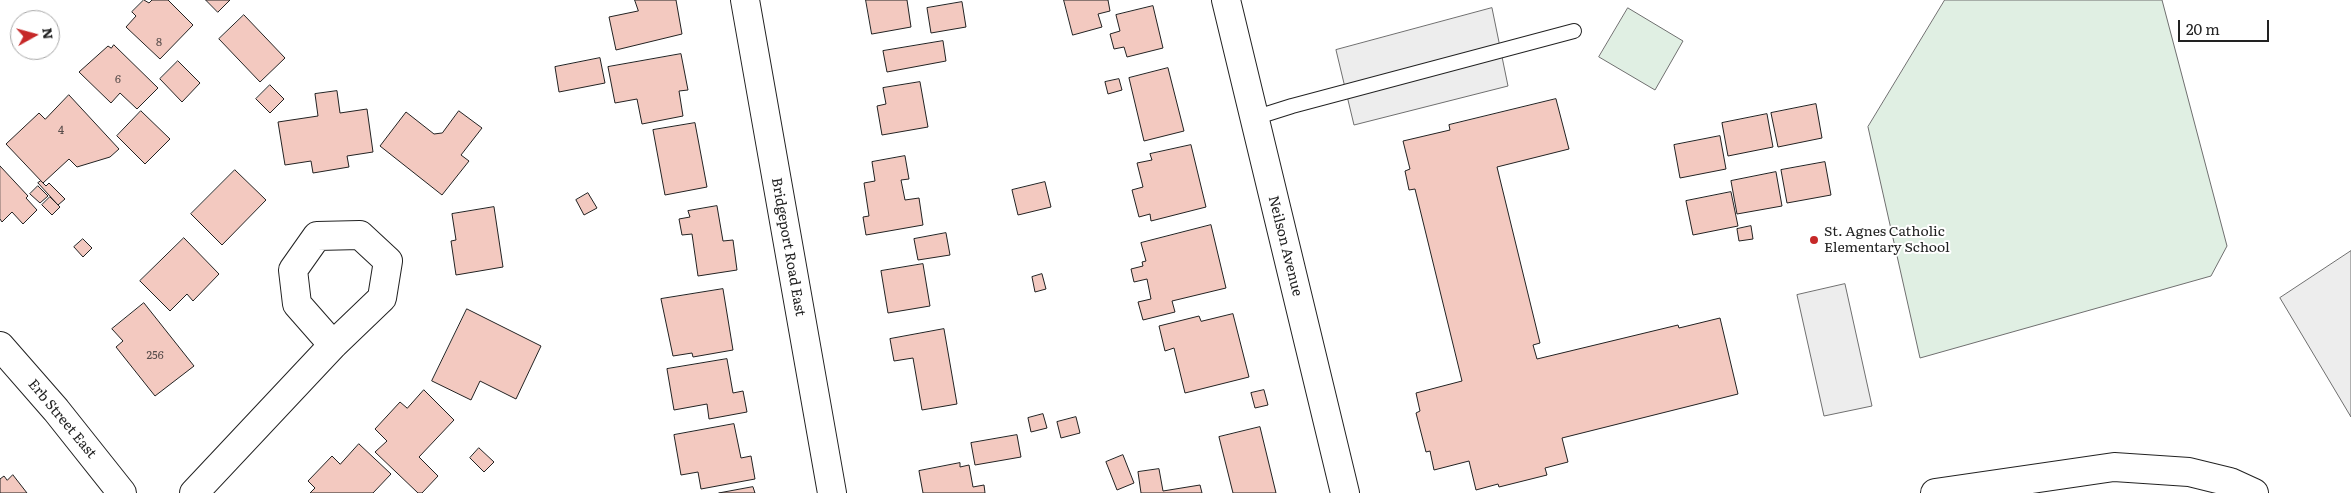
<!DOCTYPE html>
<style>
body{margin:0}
#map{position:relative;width:2351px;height:493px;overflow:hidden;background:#fff;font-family:Literata,serif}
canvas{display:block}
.north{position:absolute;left:10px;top:10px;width:50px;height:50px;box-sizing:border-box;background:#fff;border:1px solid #a7a7a7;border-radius:50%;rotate:83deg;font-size:14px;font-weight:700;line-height:20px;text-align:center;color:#222}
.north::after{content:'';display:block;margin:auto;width:18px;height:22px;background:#c62828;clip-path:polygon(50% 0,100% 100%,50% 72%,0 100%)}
.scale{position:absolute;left:2178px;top:20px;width:91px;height:22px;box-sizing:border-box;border:2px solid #222;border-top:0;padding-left:6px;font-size:15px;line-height:18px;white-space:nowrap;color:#222;-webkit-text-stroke:4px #fff;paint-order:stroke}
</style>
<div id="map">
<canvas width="2351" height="493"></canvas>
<div class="north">N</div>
<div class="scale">20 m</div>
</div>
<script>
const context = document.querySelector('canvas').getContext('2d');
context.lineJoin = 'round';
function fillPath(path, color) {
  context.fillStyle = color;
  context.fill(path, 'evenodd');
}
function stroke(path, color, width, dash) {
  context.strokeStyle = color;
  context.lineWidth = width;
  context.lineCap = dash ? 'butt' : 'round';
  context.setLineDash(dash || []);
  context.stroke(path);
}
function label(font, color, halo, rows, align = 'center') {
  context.font = font + ' Literata,serif';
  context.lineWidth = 4;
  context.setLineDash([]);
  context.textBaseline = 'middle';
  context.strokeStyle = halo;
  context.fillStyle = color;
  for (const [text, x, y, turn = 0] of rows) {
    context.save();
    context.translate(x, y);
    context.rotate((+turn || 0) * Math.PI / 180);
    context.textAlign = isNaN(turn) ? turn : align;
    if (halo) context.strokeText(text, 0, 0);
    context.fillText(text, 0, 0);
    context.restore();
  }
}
const green = new Path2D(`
 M1945,0H2162L2227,246L2211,276L1920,358L1868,127Z
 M1628,8L1683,41L1655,90L1599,57Z`);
const parking = new Path2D(`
 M1492,8L1508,86L1354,125L1336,50Z
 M2351,251V417L2280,298Z
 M1845,284L1872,406L1824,416L1797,295Z`);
const building = new Path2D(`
 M144,0L149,3L152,0H168L193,25L160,59L126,27L136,16L132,12Z
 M206,0H230L218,12Z
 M635,0H676L682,34L616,50L609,17L638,11Z
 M866,0H907L911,27L872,34Z
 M1064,0H1108L1110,11L1098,14L1102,27L1073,35Z
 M962,2L966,27L931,33L927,8Z
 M1153,6L1163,48L1127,57L1124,47L1114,49L1110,34L1120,31L1116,15Z
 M244,15L285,58L260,82L219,39Z
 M943,41L946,61L887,72L883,51Z
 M114,45L158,88L137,109L120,93L111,103L79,72L108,46L111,48Z
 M681,54L688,90L679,91L683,116L642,124L637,99L615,103L608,67Z
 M600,58L605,83L559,92L555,67Z
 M178,61L200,83L182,102L160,79Z
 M1168,68L1184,131L1144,141L1129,78Z
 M1119,79L1122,90L1108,94L1105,82Z
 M920,82L928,127L882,135L877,106L886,104L883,88Z
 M270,85L284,99L270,113L256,99Z
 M337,91L340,113L367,109L373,152L347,156L349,167L313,173L311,161L285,165L278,122L318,116L315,94Z
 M69,95L119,149L110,157L77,167L69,159L43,183L6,144L39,113L45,119Z
 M1556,99L1569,149L1497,167L1540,343L1533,345L1537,359L1678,325L1679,328L1720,318L1738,394L1562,438L1568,462L1545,468L1547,475L1499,487L1498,484L1476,490L1469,461L1434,470L1430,451L1426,452L1416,413L1420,411L1416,393L1462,381L1415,189L1409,190L1405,171L1410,169L1403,141L1450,130L1449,125Z
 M1816,104L1822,138L1778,147L1771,113Z
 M141,111L170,139L145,164L117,136Z
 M459,111L482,128L461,155L469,161L442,195L380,146L406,112L434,134L442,133Z
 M1767,114L1773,147L1728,156L1722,123Z
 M695,123L707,187L665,195L653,130Z
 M1720,136L1726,169L1680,178L1674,145Z
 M1191,145L1206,207L1151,221L1150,214L1139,217L1132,190L1143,187L1137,163L1152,160L1150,154Z
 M905,156L909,179L901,180L905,200L919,198L923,225L866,235L863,217L869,216L864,183L875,181L872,162Z
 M1825,162L1831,195L1787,203L1781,170Z
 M0,166L28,196L26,198L37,210L23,224L12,212L2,222L0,219Z
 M235,170L266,200L222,245L191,214Z
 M1776,172L1782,206L1737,214L1731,181Z
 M41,181L46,186L49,183L65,199L58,205L38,183Z
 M1045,182L1051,207L1018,215L1012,190Z
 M38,186L48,196L40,203L30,194Z
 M1731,192L1738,226L1693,235L1686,201Z
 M588,193L597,208L584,215L576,200Z
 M50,197L60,207L52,215L42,205Z
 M717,206L723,241L733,240L737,270L698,276L692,234L682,235L679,219L690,217L688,211Z
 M494,207L503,267L456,275L451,241L456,240L452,214Z
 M1211,225L1226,288L1172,301L1175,312L1143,320L1138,302L1151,299L1147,279L1134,282L1131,269L1143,266L1142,262L1146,261L1141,243Z
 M1751,226L1753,239L1739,241L1737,229Z
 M946,233L950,255L918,260L914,239Z
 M184,238L219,274L193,301L187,294L170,311L140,281Z
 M83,239L92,248L83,257L74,247Z
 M923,264L930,306L888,313L881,271Z
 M1042,274L1046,289L1035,292L1032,277Z
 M723,289L733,350L693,357L692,353L673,356L661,299Z
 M144,303L194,366L155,396L116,347L123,341L112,329Z
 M467,309L541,346L516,399L480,381L471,400L432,381Z
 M1233,314L1249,377L1185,393L1174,348L1165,351L1159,326L1199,316L1201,321Z
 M944,329L957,404L922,410L913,358L894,361L890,339Z
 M727,359L733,393L743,391L747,412L709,419L707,404L674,410L667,369Z
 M424,390L454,420L419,457L438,476L422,493H418L375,452L387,441L375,429L400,402L407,408Z
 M1264,390L1268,405L1255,408L1251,393Z
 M1043,414L1047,428L1031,432L1028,418Z
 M1076,417L1080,433L1061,438L1057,422Z
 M734,424L741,458L751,456L755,479L701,489L698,472L681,475L674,435Z
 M1260,427L1276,493H1233L1219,437Z
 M1017,435L1021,457L975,465L971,443Z
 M359,444L391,474L373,493H310L315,488L308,481L332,456L340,464Z
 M479,448L494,462L484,472L470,458Z
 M1123,455L1134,483L1117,490L1106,462Z
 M960,463V467L969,465L973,487L984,485L985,493H923L919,471Z
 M1159,469L1163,491L1200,485L1202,493H1141L1138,472Z
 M13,475L27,493H0V479L4,476L7,480Z
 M753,487L755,493H719Z`);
const service = new Path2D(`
 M1254,118L1292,106L1574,31`);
const minor = new Path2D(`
 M1226,0L1345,493
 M194,493L333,345L382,298L388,261L360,235L317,236L293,270L297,304L333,345
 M1935,493L2114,467L2189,472L2230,482L2254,493`);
const secondary = new Path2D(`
 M745,0L832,493
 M0,346L56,410L122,493`);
const markers = [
 [1814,240,5,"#c62828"]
];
const numberNames = [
 ["8",159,43],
 ["6",118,80],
 ["4",61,131],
 ["256",155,356]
];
const poiNames = [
 ["St. Agnes Catholic",1824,232],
 ["Elementary School",1824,248]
];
const streetNames = [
 ["Neilson Avenue",1285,246,76],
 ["Bridgeport Road East",788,247,80],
 ["Erb Street East",62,419,50]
];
fillPath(green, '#e0efe3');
stroke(green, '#6f6f6f', 1);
fillPath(parking, '#ededed');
stroke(parking, '#6f6f6f', 1);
fillPath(building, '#f3c9c0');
stroke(building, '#222', 1);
stroke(service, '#222', 16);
stroke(minor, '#222', 30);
stroke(secondary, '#222', 30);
stroke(service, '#fff', 14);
stroke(minor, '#fff', 28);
stroke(secondary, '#fff', 28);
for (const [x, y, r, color] of markers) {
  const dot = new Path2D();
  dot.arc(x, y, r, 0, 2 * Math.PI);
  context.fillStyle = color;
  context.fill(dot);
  stroke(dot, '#fff', 2);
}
label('11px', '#564c4a', null, numberNames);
label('14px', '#222', '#fff', poiNames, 'left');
label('14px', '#222', '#fff', streetNames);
</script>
